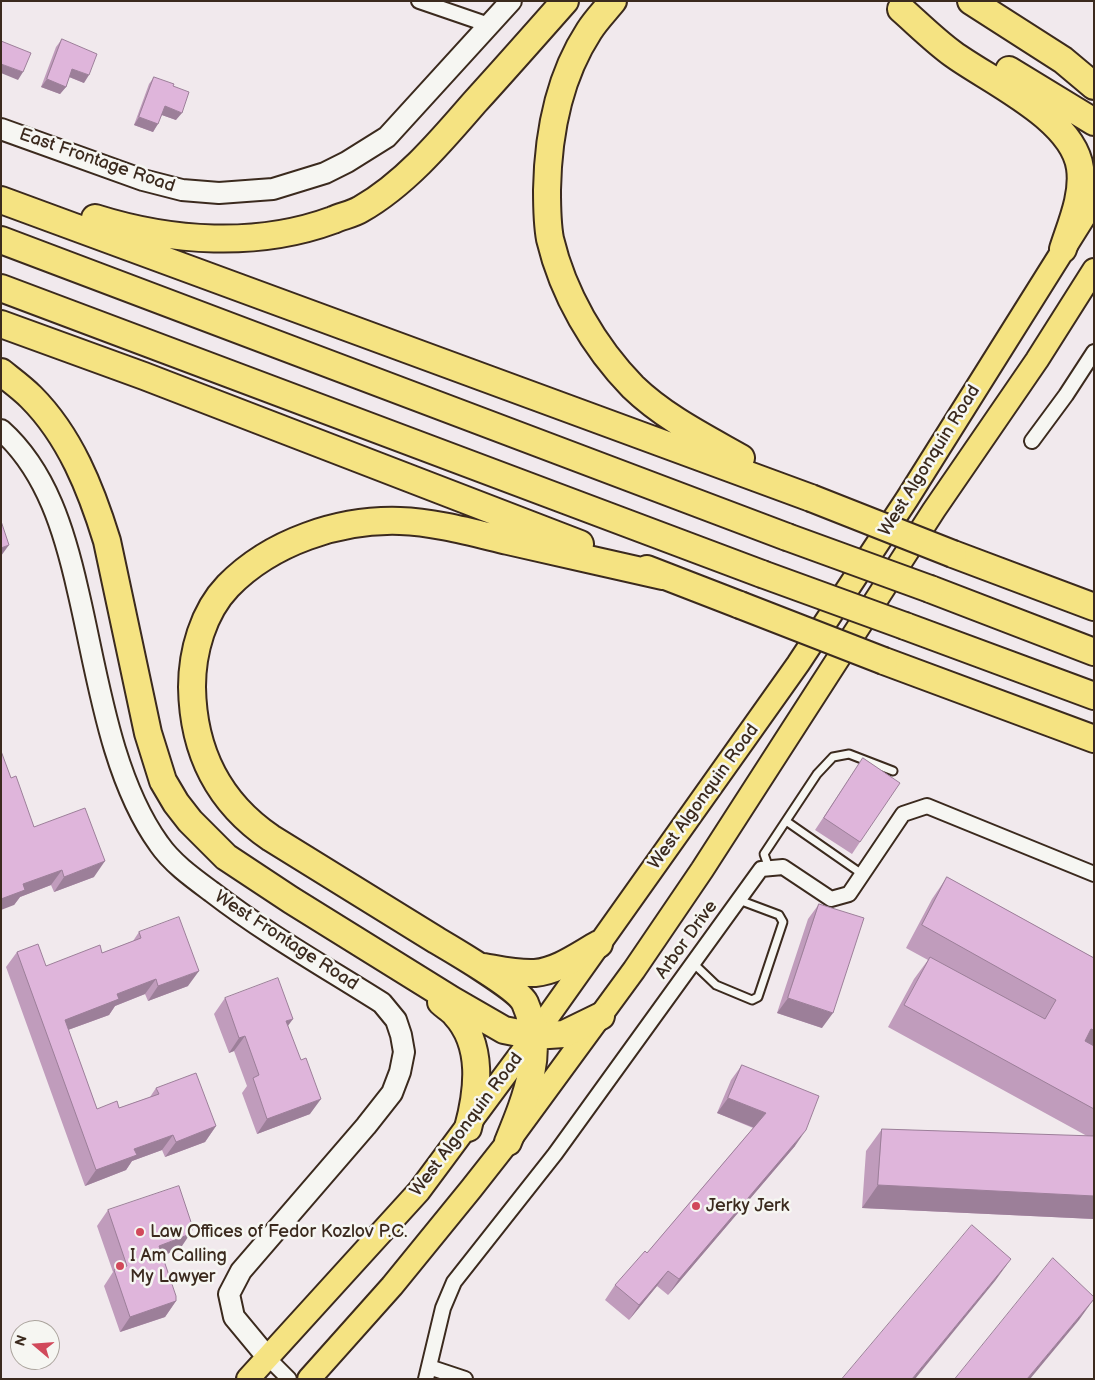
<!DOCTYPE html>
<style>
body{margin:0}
#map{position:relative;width:1095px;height:1380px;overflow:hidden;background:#f1e9ed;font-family:"Balsamiq Sans",sans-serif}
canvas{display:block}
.frame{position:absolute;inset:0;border:2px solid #3b2a1e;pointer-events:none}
.north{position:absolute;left:10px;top:1320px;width:50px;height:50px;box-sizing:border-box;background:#f6f6f2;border:1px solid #aba49d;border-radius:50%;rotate:288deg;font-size:14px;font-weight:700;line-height:20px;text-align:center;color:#3b2a1e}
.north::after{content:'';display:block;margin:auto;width:18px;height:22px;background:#d1495b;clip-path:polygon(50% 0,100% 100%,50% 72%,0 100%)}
</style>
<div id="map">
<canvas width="1095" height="1380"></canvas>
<div class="frame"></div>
<div class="north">N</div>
</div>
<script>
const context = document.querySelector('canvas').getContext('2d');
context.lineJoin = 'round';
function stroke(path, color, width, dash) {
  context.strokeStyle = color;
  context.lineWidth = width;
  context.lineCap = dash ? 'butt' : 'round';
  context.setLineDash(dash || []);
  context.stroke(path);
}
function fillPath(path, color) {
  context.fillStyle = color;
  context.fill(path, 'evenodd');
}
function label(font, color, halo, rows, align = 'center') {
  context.font = font + ' "Balsamiq Sans",sans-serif';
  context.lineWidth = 5;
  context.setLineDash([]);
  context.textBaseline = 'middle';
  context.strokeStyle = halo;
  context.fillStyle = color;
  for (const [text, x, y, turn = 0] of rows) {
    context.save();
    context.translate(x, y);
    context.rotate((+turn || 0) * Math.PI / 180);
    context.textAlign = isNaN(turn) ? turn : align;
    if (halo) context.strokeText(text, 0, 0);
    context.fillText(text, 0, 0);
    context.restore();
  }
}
const lane = new Path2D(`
 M786,821L862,874
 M769,868L764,854L817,774L833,757L849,754L893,771
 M693,963L716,985L752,1000L758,997L783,922L779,915L739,900`);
const street = new Path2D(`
 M419,1L489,25
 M1032,441L1066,395L1094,352
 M268,1358L289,1379
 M429,1367L465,1379
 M426,1379L443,1308L454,1282L555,1154L761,869L783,867L831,899L849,894L903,814L927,806L1094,874`);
const secondary = new Path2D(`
 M1,129L143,180L182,190L219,193L273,189L325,173L347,162L387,137L511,1
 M1,430C47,471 65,533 78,591C97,671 110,776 159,844C172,863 193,878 212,892C265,933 325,967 382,1003L396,1020L401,1035L404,1052L400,1072L392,1093L366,1126L241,1271L229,1294L234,1317L268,1358`);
const primary = new Path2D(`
 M248,1379L419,1191L534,1036L798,664L907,499L1094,201
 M309,1379L392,1286L471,1189L508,1142L634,970L702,870L934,510L1037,360L1094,270`);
const highway = new Path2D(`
 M613,1C605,11 596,20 589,31C559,77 548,135 547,190C547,206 547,223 550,239C563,294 594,347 633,387C664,417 704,437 741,458
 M971,1L1063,60L1094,86
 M901,9C918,24 935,41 953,54C990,81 1073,118 1080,168C1084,195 1071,224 1063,249
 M1009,70L1094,122
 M1,200L811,498
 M95,218C171,242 257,248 333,220C342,216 353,214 361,209C405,184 442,140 474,103C505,69 535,35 565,1
 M1,240L787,537
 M1,288L762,574
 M1,324L144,376L580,544
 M1,372C11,380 22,388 31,397C70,436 91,489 107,541L148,733L163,781L176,803L190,821L226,857L291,900L452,1000L504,1030L534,1036L564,1034L601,1016
 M953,554L1094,607
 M647,569L740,605
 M930,589L1094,652
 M905,626L1094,696
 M884,661L1094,739
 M484,967C501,970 518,974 535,973C558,971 579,955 599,944
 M441,1002C445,1006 451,1009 455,1014C484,1045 478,1091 468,1128
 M508,1142C526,1098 546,1050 525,1003C518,988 453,950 436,940C381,906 326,872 271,838C218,802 193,751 192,687C192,652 203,612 228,586C271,542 339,519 400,521C435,522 474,533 508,541C560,553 611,564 663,576`);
const highwayBridge = new Path2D(`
 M811,498L953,554
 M787,537L930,589
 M762,574L905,626
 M740,605L884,661`);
const wall = new Path2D(`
 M62,39L84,83L69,77L66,87L60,94L41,87L56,47Z
 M154,77L173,86L176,120L162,115L153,132L134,125L149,84Z
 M863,758L860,842L852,854L815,830Z
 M11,778L34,827L94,877L54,892L51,885L20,897L14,905Z
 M947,877L1094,958V1219L862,1208L866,1151L882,1129L1087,1136L888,1027L914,979L928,960L906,948L932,899Z
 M819,904L822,1028L777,1013L808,919Z
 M139,932L188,986L148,1001L145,994L115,1006L109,1015L68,1030L97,1109L119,1108L150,1097L156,1088L216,1126L205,1142L165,1157L162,1150L132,1161L126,1170L85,1186L6,967L17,952L46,966L102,953L133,941Z
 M225,998L288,1026L310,1114L257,1134L242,1093L247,1086L234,1051L229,1053L214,1014Z
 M742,1065L795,1146L668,1295L657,1286L629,1320L605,1300L615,1285L647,1253L753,1128L717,1113L731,1080Z
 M108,1210L180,1249L162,1256L176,1301L165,1317L120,1332L104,1286L113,1272L97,1226Z`);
const shadedWall = new Path2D(`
 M1,64L23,72L18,80L1,73Z
 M72,69L89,75L84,83L67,76Z
 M47,79L66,87L60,94L41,87Z
 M165,106L182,113L176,120L159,114Z
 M139,117L158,124L153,132L134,125Z
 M9,545L1,556V548Z
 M105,861L94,877L54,892L64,877Z
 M62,870L51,885L20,897L14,905L1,910V899L23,884Z
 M199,971L188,986L148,1001L158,986Z
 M156,979L145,994L115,1006L109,1015L54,1035L65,1020L117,994Z
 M788,998L833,1013L822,1028L777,1013Z
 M293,1019L282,1034L286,1021Z
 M1091,1029L1094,1030V1058L1075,1051Z
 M245,1036L234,1051L229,1053L239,1038Z
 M728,1098L766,1113L755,1128L717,1113Z
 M321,1099L310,1114L257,1134L267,1119Z
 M216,1126L205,1142L165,1157L176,1142Z
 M806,1130L795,1146L668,1295L679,1279Z
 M173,1135L162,1150L132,1161L126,1170L85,1186L96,1170L134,1149Z
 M878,1185L1094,1196V1219L862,1208Z
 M190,1234L180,1249L148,1261L159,1246Z
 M1011,1259L995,1281L915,1379H912Z
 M668,1271L657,1286L629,1320L639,1305Z
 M1094,1299L1079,1320L1030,1379H1027Z
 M176,1301L165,1317L120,1332L130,1317Z`);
const building = new Path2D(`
 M62,39L97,54L89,75L72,69L66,87L47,79Z
 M1,41L31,53L23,72L1,64Z
 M154,77L174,84L173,86L189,92L182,113L165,106L158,124L139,117Z
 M1,521L9,545L1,548Z
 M1,751L11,778L16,776L34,827L85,808L105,861L64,877L62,870L23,884L25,890L1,899Z
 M863,758L900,783L860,842L824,818Z
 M947,877L1094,958V1030L1091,1029L1085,1041L1094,1046V1109L904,1005L930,957L1045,1019L1056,1000L922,925Z
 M819,904L864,918L833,1013L788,998Z
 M179,917L199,971L158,986L156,979L117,994L119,999L65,1020L97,1109L117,1101L119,1108L159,1094L156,1088L196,1073L216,1126L176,1142L173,1135L134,1149L137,1155L96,1170L17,952L38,944L46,966L100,945L102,953L141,938L139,932Z
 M278,978L293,1019L286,1021L301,1060L306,1058L321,1099L267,1119L253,1078L259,1075L245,1036L239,1038L225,998Z
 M742,1065L819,1096L806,1130L679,1279L668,1271L639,1305L615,1285L645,1251L647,1253L766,1113L728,1098Z
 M882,1129L1094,1136V1196L878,1185Z
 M179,1186L193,1228L190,1234L159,1246L176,1296V1301L130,1317L114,1270L127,1266L108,1210Z
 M972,1225L1011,1259L912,1379H842Z
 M1053,1258L1094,1297V1299L1027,1379H955Z`);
const markers = [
 [696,1206,5,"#d1495b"],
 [140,1232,5,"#d1495b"],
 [120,1266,5,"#d1495b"]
];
const streetNames = [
 ["East Frontage Road",97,161,19],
 ["West Algonquin Road",930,461,-58],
 ["West Algonquin Road",704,797,-54],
 ["Arbor Drive",687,940,-54],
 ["West Frontage Road",286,941,33],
 ["West Algonquin Road",467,1125,-53]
];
const poiNames = [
 ["Jerky Jerk",706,1206],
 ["Law Offices of Fedor Kozlov P.C.",150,1232],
 ["I Am Calling",130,1256],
 ["My Lawyer",130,1277]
];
stroke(lane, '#3b2a1e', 11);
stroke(street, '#3b2a1e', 18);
stroke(secondary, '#3b2a1e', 24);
stroke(primary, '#3b2a1e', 26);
stroke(highway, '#3b2a1e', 30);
stroke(lane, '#f6f6f2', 7);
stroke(street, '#f6f6f2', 14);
stroke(secondary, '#f6f6f2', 20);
stroke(primary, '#f5e382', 22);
stroke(highway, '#f5e382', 26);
stroke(highwayBridge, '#3b2a1e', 30, []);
stroke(highwayBridge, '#f5e382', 26);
fillPath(wall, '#c09cbc');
fillPath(shadedWall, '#9c7f99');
fillPath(building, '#dfb5db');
stroke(building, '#9c7f99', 1);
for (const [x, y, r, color] of markers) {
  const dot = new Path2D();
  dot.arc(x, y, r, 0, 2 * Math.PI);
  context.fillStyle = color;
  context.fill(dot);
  stroke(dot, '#f6f6f2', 2);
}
label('18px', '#3b2a1e', '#f6f6f2', streetNames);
label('18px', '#3b2a1e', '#f6f6f2', poiNames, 'left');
</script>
